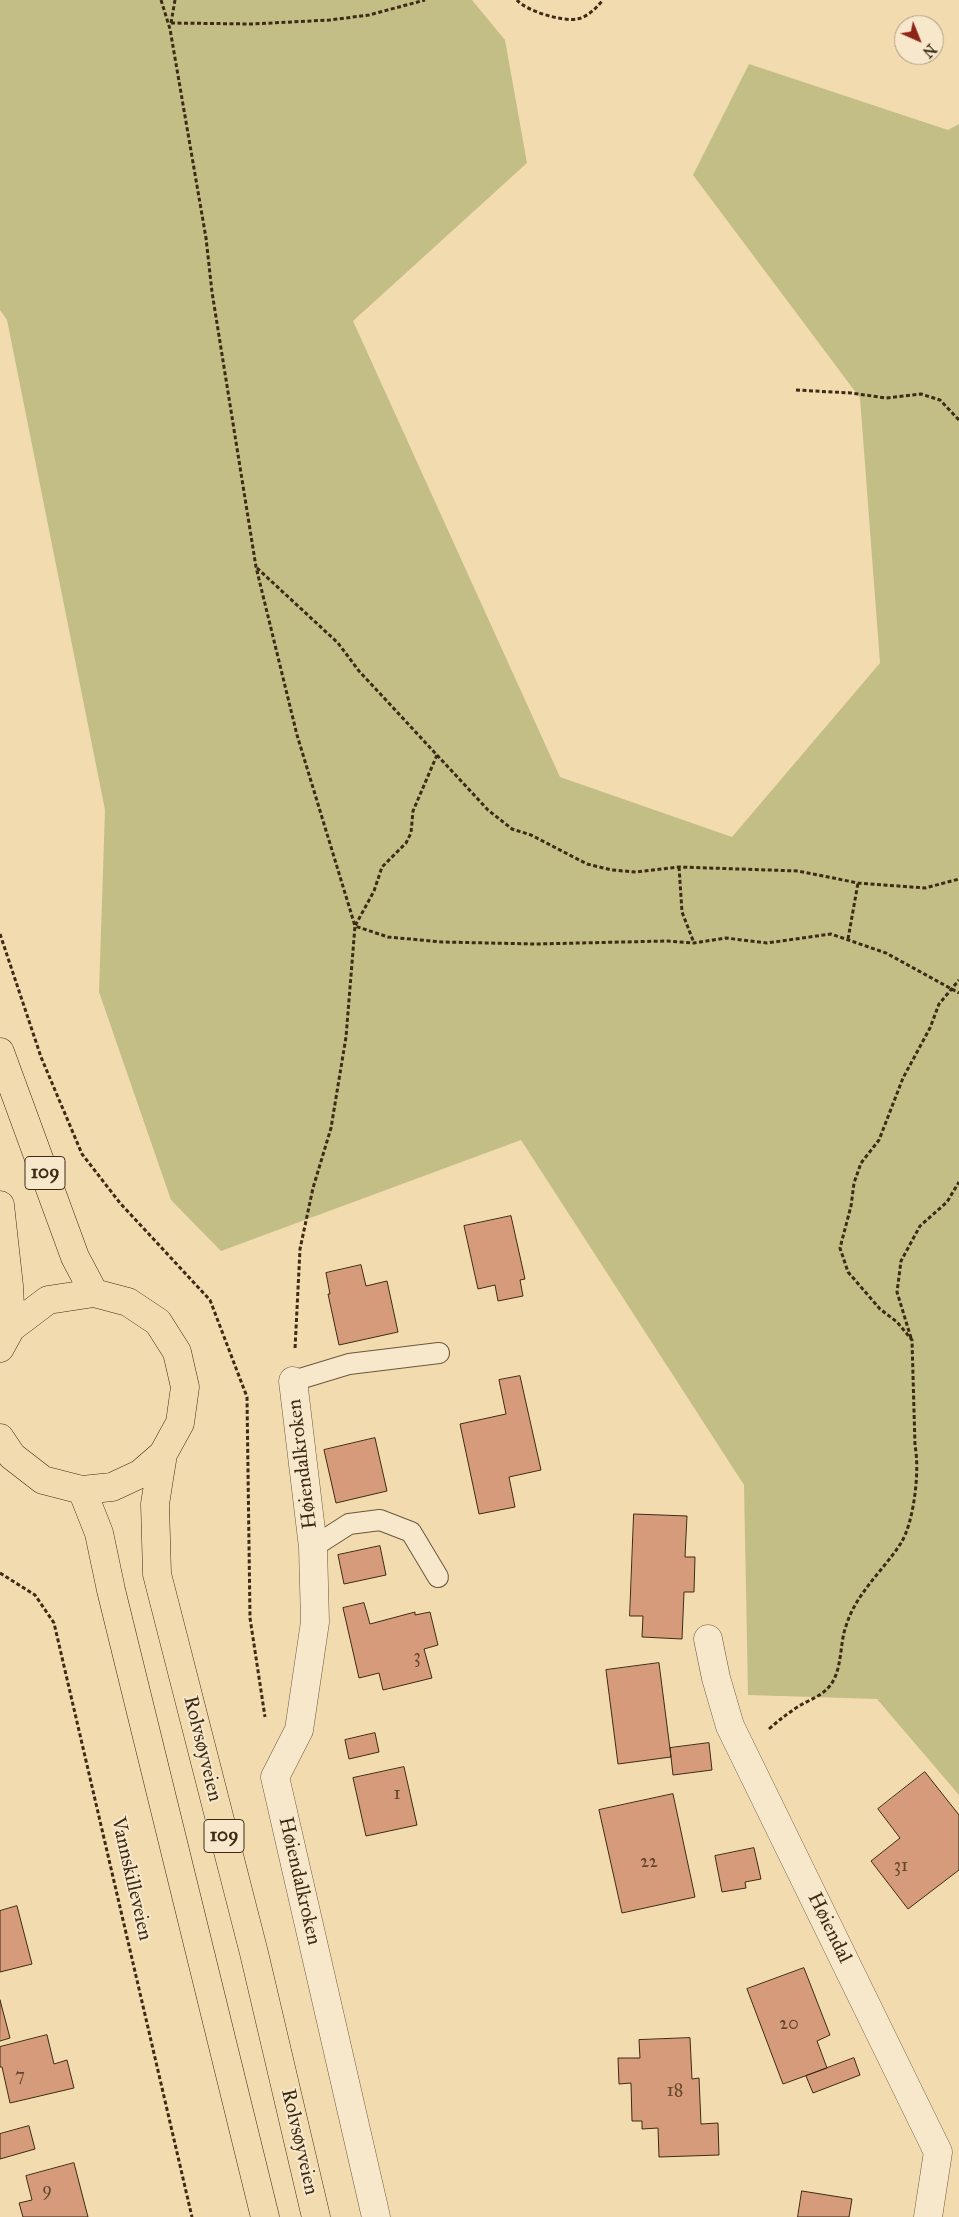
<!DOCTYPE html>
<meta charset="utf-8">
<style>
body{margin:0}
#map{position:relative;width:959px;height:2217px;overflow:hidden;background:#f3dbb0;font-family:"IM FELL Great Primer",serif}
canvas{display:block}
.north{position:absolute;left:894px;top:15px;width:50px;height:50px;box-sizing:border-box;background:#f7e8cc;border:1px solid #ad9c83;border-radius:50%;rotate:136deg;font-size:14px;font-weight:700;line-height:20px;text-align:center;color:#3d2b16}
.north::after{content:'';display:block;margin:auto;width:18px;height:22px;background:#8f2418;clip-path:polygon(50% 0,100% 100%,50% 72%,0 100%)}
</style>
<div id="map">
<canvas width="959" height="2217"></canvas>
<div class="north">N</div>
</div>
<script>
const context = document.querySelector('canvas').getContext('2d');
context.lineJoin = 'round';
function fillPath(path, color) {
  context.fillStyle = color;
  context.fill(path, 'evenodd');
}
function stroke(path, color, width, dash) {
  context.strokeStyle = color;
  context.lineWidth = width;
  context.lineCap = dash ? 'butt' : 'round';
  context.setLineDash(dash || []);
  context.stroke(path);
}
function label(font, color, halo, rows, align = 'center') {
  context.font = font + ' "IM FELL Great Primer",serif';
  context.lineWidth = 4;
  context.setLineDash([]);
  context.textBaseline = 'middle';
  context.strokeStyle = halo;
  context.fillStyle = color;
  for (const [text, x, y, turn = 0] of rows) {
    context.save();
    context.translate(x, y);
    context.rotate((+turn || 0) * Math.PI / 180);
    context.textAlign = isNaN(turn) ? turn : align;
    if (halo) context.strokeText(text, 0, 0);
    context.fillText(text, 0, 0);
    context.restore();
  }
}
const green = new Path2D(`
 M0,0H472L505,40L527,163L353,321L560,777L732,837L880,663L860,398L693,175L749,64L948,130L959,124V1795L877,1699L748,1695L744,1485L521,1140L221,1251L171,1200L99,992L105,810L7,320L0,310Z`);
const building = new Path2D(`
 M511,1216L525,1279L520,1280L523,1296L498,1301L495,1285L478,1289L464,1226Z
 M361,1265L366,1286L387,1281L398,1332L339,1345L328,1294H330L326,1273Z
 M520,1376L541,1470L509,1477L515,1507L479,1514L460,1424L506,1414L499,1380Z
 M375,1438L387,1491L336,1503L324,1450Z
 M634,1514L687,1516L685,1557H695L694,1592H684L682,1639L642,1637L643,1616H630Z
 M380,1546L386,1575L344,1584L338,1555Z
 M364,1603L370,1624L415,1612V1615L430,1612L438,1645L424,1649L432,1678L383,1690L379,1673L359,1678L343,1608Z
 M659,1663L671,1757L618,1764L606,1670Z
 M375,1733L379,1752L349,1759L345,1740Z
 M709,1743L712,1770L673,1775L670,1748Z
 M404,1767L417,1825L366,1836L353,1778Z
 M925,1772L959,1815V1870L908,1909L871,1861L900,1838L878,1809Z
 M673,1794L695,1897L622,1913L599,1810Z
 M754,1848L761,1879L745,1882L746,1888L722,1892L715,1856Z
 M17,1906L32,1964L0,1972V1911Z
 M804,1968L830,2035L817,2041L827,2068L783,2084L747,1989Z
 M0,2000L10,2038L0,2041Z
 M47,2035L54,2064L67,2060L74,2088L10,2103L2,2067H0V2047Z
 M690,2038L692,2079L699,2078L701,2124L718,2123L719,2155L659,2157L658,2128L642,2129V2121H632L631,2083L619,2084L618,2058H640L639,2040Z
 M854,2058L860,2075L813,2093L806,2076Z
 M29,2126L35,2149L0,2159V2134Z
 M74,2163L88,2217H23L19,2203L32,2200L26,2176Z
 M802,2191L852,2199L849,2217H798Z`);
const path = new Path2D(`
 M161,0L170,29L206,238L212,292L256,567L297,735L355,926L346,1037L331,1128L313,1188L300,1249L295,1349
 M517,0C526,11 563,22 577,19C588,17 596,8 603,0
 M171,23L252,24L330,20L369,15L425,0
 M171,23L175,0
 M796,390L851,393L886,398L921,394L940,400L959,420
 M257,568L338,643L359,671L488,810L512,829L531,835L587,864L612,870L636,872L679,867L798,871L858,883L925,888L959,879
 M437,755L413,811L411,833L406,843L382,867L374,891L355,926L388,937L442,942L536,944L667,941L694,943L726,938L767,943L831,934L886,953L959,993
 M679,867L682,912L694,943
 M0,934L41,1057L82,1154L120,1203L210,1300L247,1397L250,1618L265,1717
 M848,939L858,883
 M911,1338L897,1292L901,1261L920,1226L947,1202L959,1182
 M0,1573L35,1595L54,1623L192,2217
 M769,1729C779,1720 788,1713 799,1706C809,1700 821,1696 828,1688C843,1672 839,1645 846,1626C856,1593 883,1571 901,1543C914,1522 920,1470 915,1446L912,1340L897,1322L880,1309L848,1272L840,1248L851,1206L854,1183L861,1163L879,1140L903,1078L930,1028L939,1004L959,980`);
const lane = new Path2D(`
 M293,1381L349,1364L439,1353
 M313,1547L349,1524L380,1520L411,1532L438,1577`);
const street = new Path2D(`
 M293,1381L313,1547L315,1622L299,1730L275,1777L376,2217
 M708,1639L716,1678L730,1726L938,2152L928,2217`);
const primary = new Path2D(`
 M0,1052L75,1257L94,1293
 M0,1205L9,1286L11,1328
 M0,1348L11,1328L48,1300L94,1293L128,1302L158,1322L177,1352L185,1387L180,1423L163,1454L140,1474L112,1487L82,1490L43,1480L12,1456L0,1438
 M163,1454L155,1504L157,1574L254,1953L316,2217
 M82,1490L99,1533L111,1590L265,2217`);
const numberNames = [
 ["3",417,1658],
 ["1",397,1795],
 ["22",649,1863],
 ["31",901,1867],
 ["20",789,2025],
 ["7",20,2077],
 ["18",675,2092],
 ["9",47,2191]
];
const shields = [
 [45,1173,40],
 [224,1836,40]
];
const shieldNames = [
 ["109",45,1173],
 ["109",224,1836]
];
const streetNames = [
 ["Høiendalkroken",303,1464,-97],
 ["Rolvsøyveien",202,1749,76],
 ["Vannskilleveien",131,1879,77],
 ["Høiendalkroken",299,1881,77],
 ["Høiendal",829,1928,64],
 ["Rolvsøyveien",299,2142,77]
];
fillPath(green, '#c3be86');
fillPath(building, '#d69b7a');
stroke(building, '#3d2b16', 1);
stroke(lane, '#6a573c', 22);
stroke(street, '#6a573c', 29);
stroke(primary, '#3d2b16', 29);
stroke(path, '#3d2b16', 3, [4, 2.5]);
stroke(lane, '#f7e8cc', 20);
stroke(street, '#f7e8cc', 28);
stroke(primary, '#f3dbb0', 28);
label('18px', '#63472f', null, numberNames);
for (const [x, y, w] of shields) {
  const box = new Path2D();
  box.roundRect(x - w / 2, y - 16.5, w, 33, 4);
  context.fillStyle = '#f7e8cc';
  context.fill(box);
  stroke(box, '#3d2b16', 1);
}
label('bold 19px', '#3d2b16', null, shieldNames);
label('20px', '#3d2b16', '#f7e8cc', streetNames);
</script>
